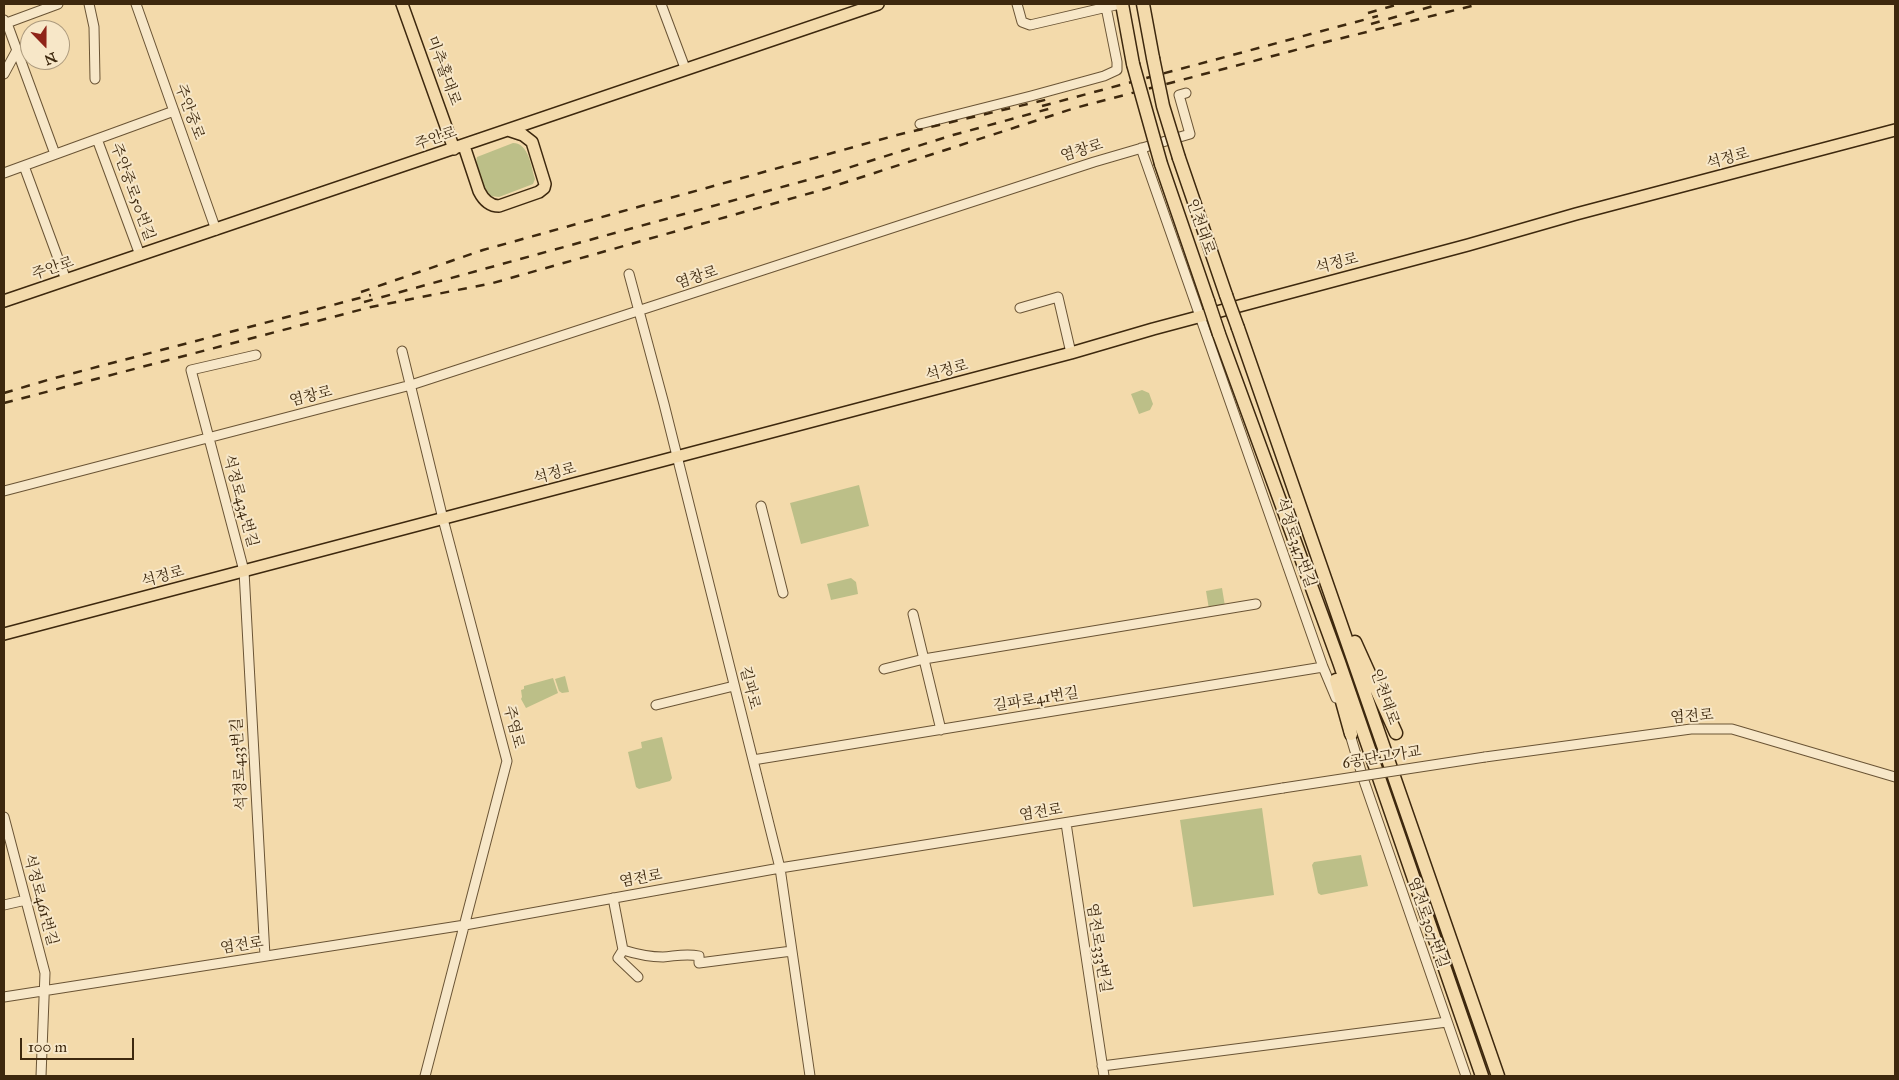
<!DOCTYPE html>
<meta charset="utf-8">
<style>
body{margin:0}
#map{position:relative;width:1899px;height:1080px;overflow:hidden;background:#f3daab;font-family:"IM FELL Great Primer",serif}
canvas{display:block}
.frame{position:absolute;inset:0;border:5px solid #3d280e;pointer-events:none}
.north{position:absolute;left:20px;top:20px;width:50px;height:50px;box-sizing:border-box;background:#f7e7c8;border:1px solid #ad9b7e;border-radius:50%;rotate:158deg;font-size:14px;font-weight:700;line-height:20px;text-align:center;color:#3d280e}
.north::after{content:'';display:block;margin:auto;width:18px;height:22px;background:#8f2418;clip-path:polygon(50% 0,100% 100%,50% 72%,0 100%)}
.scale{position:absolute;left:20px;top:1038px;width:114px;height:22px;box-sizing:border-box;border:2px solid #3d280e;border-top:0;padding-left:6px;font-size:15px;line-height:18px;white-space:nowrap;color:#3d280e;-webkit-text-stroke:4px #f7e7c8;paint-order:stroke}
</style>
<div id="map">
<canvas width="1899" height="1080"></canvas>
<div class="frame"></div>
<div class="north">N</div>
<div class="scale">100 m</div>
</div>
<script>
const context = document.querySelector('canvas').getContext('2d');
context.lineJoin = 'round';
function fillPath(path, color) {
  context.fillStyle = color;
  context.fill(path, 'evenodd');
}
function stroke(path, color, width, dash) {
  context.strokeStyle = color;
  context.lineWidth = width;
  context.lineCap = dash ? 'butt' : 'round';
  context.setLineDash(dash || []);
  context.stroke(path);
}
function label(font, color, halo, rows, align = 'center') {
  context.font = font + ' "IM FELL Great Primer","Noto Serif KR",serif';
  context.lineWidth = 4;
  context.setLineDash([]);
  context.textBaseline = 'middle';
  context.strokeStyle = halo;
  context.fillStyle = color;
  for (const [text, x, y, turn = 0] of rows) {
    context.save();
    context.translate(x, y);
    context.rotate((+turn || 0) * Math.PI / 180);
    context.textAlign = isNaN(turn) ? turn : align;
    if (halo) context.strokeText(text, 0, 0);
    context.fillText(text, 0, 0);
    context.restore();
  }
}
const green = new Path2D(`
 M513,143C529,143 531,167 535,179L533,184L499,197L490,196C481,190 474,167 477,157Z
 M1142,390L1149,393L1153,404L1150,410L1139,414L1131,394Z
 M859,485L869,526L801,544L790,503Z
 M851,578L856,582L858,594L831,600L827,584Z
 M1222,588L1225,606L1209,609L1206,591Z
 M565,676L569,692L562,693L559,691L555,679Z
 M553,678L558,693L526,708L521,699L522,697L521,690L524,689V686Z
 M662,737L672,778L670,781L639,789L636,787L628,752L642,748L641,742Z
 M1262,808L1274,895L1193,907L1180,820Z
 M1361,855L1368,886L1321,895L1318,893L1312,865L1314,862Z`);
const minor = new Path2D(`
 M89,4L94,27L95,79
 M136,4L216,230
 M661,4L685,68
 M1017,4L1022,22L1030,25L1120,4
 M4,20L8,26L55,154
 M4,24L58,4
 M4,74L17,50
 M920,124L1031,96L1104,76L1117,70V62L1106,7
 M97,139L140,255
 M1141,148L1323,667L1336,698
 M24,166L66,280
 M4,173L174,111
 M629,274L664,404L780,868L810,1076
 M1020,308L1058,297L1071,353
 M402,351L443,519L507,761L425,1076
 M256,355L191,370L244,571L265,956
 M4,491L411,385L1094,162L1190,134L1179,95L1186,93
 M761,506L783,593
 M913,614L941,730
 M884,669L924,659L1256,604
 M656,705L734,686
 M1349,731L1363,778L1466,1076
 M1485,757L1691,729H1732L1895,777
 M753,760L1323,667
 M4,817L45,973L41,1076
 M1066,823L1104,1076
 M613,898L623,950C636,954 649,957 663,957C676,956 686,953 699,956V963L792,951
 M4,905L26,900
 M623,950L618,958L638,977
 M4,997L465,925L780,868L1283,788
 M1102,1066L1447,1022`);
const major = new Path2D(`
 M402,4L454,149
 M464,146L479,191C483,199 489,206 499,206L539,192L544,188L545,184L532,142L523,135L508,130
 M4,301L878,4
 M4,634L1071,353L1153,329L1468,245L1576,214L1895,130`);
const highway = new Path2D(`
 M1122,4L1133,64
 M1143,4L1153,58
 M1179,158L1226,295
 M1161,164L1208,301
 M1238,328L1498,1076
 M1219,334L1339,662L1482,1076
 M1355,642L1396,733
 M1336,680L1351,734`);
const rail = new Path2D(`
 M1368,13L1399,4
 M1371,24L1440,4
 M1042,106L1378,16
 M361,292L483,250L897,135L1049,99
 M364,302L822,176L953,135L1052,108
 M4,393L51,379L371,295
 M4,403L371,307L493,283L825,189L1075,108L1326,42L1480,4`);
const minorBridge = new Path2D(`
 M1283,788L1485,757`);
const highwayBridge = new Path2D(`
 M1153,58L1163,106L1179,158
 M1133,64L1161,164
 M1226,295L1238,328
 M1208,301L1219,334`);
const streetNames = [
 ["미추홀대로",443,71,70],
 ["주안중로",189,112,70],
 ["주안로",436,139,-19],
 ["염창로",1082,151,-17],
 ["석정로",1728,159,-15],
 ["주안중로50번길",132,192,70],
 ["인천대로",1200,227,71],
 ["석정로",1337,264,-14],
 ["주안로",53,269,-19],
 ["염창로",697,278,-18],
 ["석정로",947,371,-15],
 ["염창로",311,397,-14],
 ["석정로",555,474,-15],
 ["석정로434번길",240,501,75],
 ["석정로347번길",1295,543,71],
 ["석정로",163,577,-15],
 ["길파로",749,688,76],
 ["인천대로",1384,697,71],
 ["길파로41번길",1036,700,-9],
 ["염전로",1692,717,-4],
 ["주염로",513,727,76],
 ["6공단고가교",1382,758,-9],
 ["석정로433번길",240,764,-93],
 ["염전로",1041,813,-9],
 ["염전로",641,879,-10],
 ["석정로461번길",40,900,75],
 ["염전로307번길",1427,923,71],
 ["염전로",242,946,-9],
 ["염전로333번길",1098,948,81]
];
fillPath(green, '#bcbf88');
stroke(minor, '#6a5435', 11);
stroke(major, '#3d280e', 14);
stroke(highway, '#3d280e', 15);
stroke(minor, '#f7e7c8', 9);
stroke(major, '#f3daab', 11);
stroke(highway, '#f3daab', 12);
stroke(rail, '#3d280e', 2.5, [9, 9]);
stroke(minorBridge, '#6a5435', 11, []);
stroke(highwayBridge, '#3d280e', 15, []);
stroke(minorBridge, '#f7e7c8', 9);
stroke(highwayBridge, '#f3daab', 12);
label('15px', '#3d280e', '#f7e7c8', streetNames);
</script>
